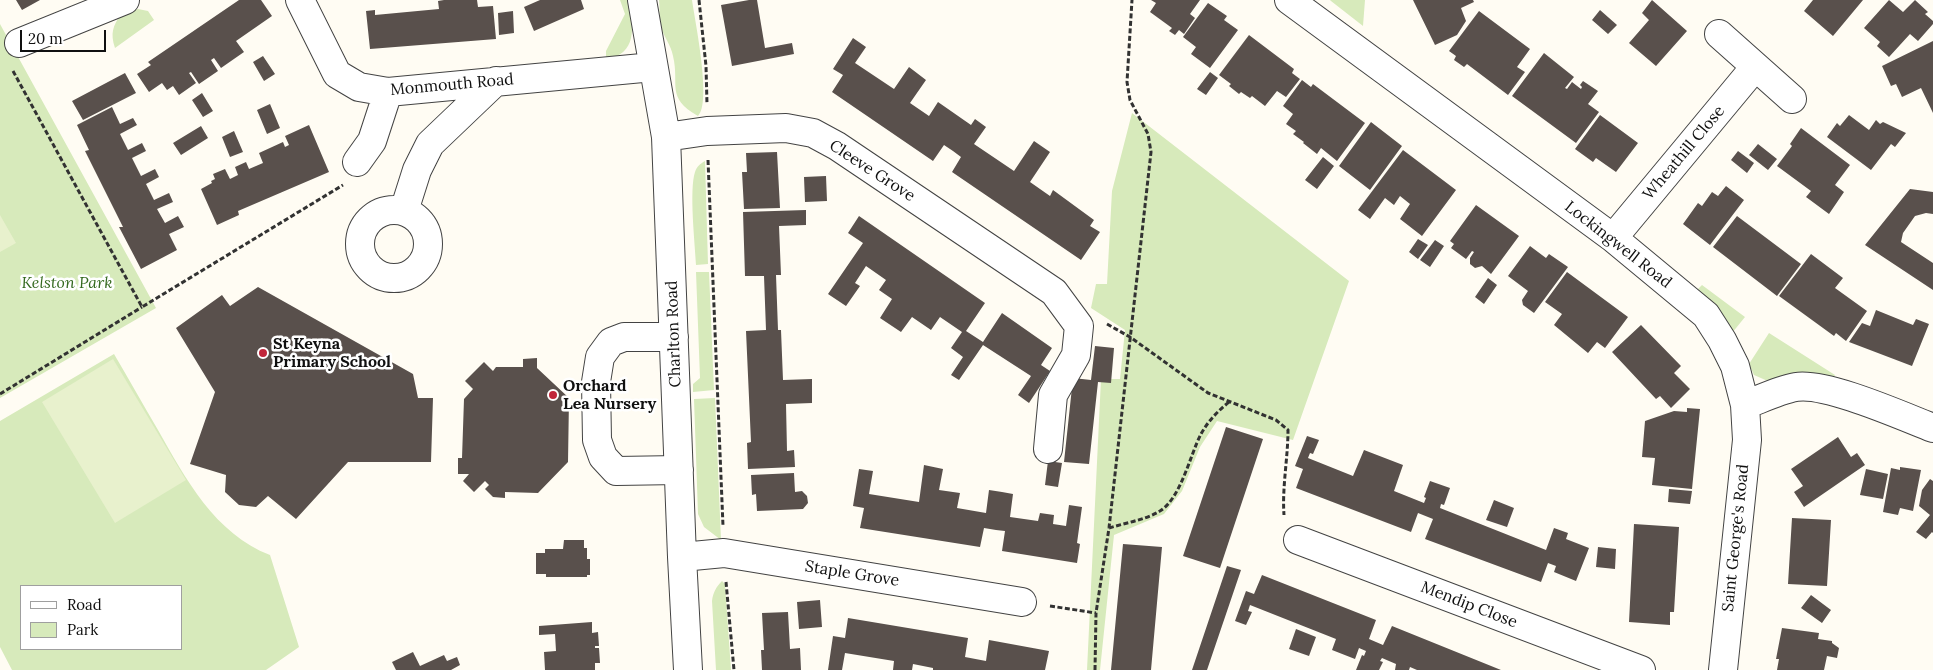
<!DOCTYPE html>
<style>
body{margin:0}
#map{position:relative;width:1933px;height:670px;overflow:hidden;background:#fffcf3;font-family:Lora,serif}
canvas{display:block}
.legend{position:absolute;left:20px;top:585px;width:162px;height:65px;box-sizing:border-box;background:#fff;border:1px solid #9f9f9f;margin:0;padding:6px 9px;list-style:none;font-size:15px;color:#101010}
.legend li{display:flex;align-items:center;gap:10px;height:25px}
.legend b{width:25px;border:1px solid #9f9f9f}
.scale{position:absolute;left:20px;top:30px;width:86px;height:22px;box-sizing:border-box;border:2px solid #101010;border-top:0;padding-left:6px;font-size:15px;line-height:18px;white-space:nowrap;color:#101010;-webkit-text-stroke:4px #fff;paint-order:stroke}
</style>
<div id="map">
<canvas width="1933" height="670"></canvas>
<ul class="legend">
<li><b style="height:6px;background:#fff"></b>Road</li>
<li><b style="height:14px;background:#d7eabb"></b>Park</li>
</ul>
<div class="scale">20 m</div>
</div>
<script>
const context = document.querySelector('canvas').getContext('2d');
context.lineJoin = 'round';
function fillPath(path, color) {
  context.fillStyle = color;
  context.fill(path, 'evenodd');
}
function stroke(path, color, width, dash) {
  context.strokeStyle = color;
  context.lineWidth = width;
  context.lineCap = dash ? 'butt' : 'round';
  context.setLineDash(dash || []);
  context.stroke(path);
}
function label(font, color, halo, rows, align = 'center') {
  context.font = font + ' Lora,serif';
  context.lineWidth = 5;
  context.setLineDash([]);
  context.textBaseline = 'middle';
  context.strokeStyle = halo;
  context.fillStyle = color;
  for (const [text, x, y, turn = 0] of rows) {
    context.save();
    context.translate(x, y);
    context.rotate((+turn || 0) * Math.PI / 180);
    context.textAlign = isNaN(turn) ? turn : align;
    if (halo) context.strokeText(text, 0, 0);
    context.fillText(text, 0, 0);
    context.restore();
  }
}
const green = new Path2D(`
 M620,0H629V2C634,26 637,55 606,59V51L625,14Z
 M659,0H692C695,21 712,103 698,116C665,97 680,85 673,56C671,45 664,37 661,27C659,19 660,9 659,0Z
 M1330,0H1365L1363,26L1331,1Z
 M138,9L148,11L154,20L115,48C110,33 113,26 121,14Z
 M0,24L156,308L0,398Z
 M1132,113L1349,281L1293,440L1217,421L1200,447L1182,491L1164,514L1114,535L1100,670H1087L1101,379H1120L1125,330L1091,308L1096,284H1107L1112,191Z
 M705,161L708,264L696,265C695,244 689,190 695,172C697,166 700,164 705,161Z
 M696,272H709L714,390L693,392V384L700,378Z
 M1702,285L1745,317L1732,333L1713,304L1698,289Z
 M1769,333L1835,375L1832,381L1770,382L1754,375L1749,364Z
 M114,354C129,379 143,405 158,430C185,478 215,534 270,555L299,647L266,670H12L0,647V421ZM21,586H181V649H21Z
 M715,398L721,540L704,527L698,514L694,399Z
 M722,581L725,584L731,670H716L712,601C713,593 716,587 722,581Z`);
const pitch = new Path2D(`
 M0,215L16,243L0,252Z
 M113,359L186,480L115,523L42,402Z`);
const building = new Path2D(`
 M16,0H40L22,10Z
 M239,0H261L272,16L236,41L244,52L221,68L214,58L211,60L218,71L199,84L191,72L189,73L196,83L179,95L173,86L167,90L162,83L149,92L137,74L151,65L148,62Z
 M444,0H477L478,7L493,6L496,39L370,49L366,11L375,10V15L439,9L438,1Z
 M540,0H581L584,9L534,31L524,7Z
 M749,0H757L765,48L792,43L794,54L732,66L721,5Z
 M1151,0H1200L1190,14L1195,18L1184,34L1179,30L1175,35L1169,31L1172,28L1150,12L1156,3Z
 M1413,0H1473L1474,2L1461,8L1466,21L1457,35L1435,45Z
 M1652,0L1687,31L1656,66L1629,43L1649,20L1642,13Z
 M1813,0H1863L1833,36L1804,11Z
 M1889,0L1903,12L1915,0L1928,12L1925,14L1933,21V24L1918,41L1910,34L1889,57L1877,46L1880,42L1864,28Z
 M1208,3L1227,16L1224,20L1238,30L1210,68L1191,54L1196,47L1183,37Z
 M1600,10L1617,25L1608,34L1592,20Z
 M513,11L514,33L499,35L498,13Z
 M1479,11L1530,49L1517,67L1525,72L1508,95L1467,64L1464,67L1454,60L1456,56L1449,51Z
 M1249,35L1294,69L1292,73L1300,79L1286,97L1277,91L1265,106L1252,96L1250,98L1241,92L1239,94L1229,86L1231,84L1219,75Z
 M853,38L866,47L855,63L894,89L909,67L926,80L910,103L929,116L938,102L971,125L975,119L986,127L974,144L1014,171L1034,141L1050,152L1030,182L1050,196L1053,190L1094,220L1090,226L1100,232L1081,260L952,172L961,157L953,151L944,145L933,161L832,92L843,75L833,69Z
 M1933,41V113L1921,88L1902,97L1896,84L1891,86L1882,66Z
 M1544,53L1574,77L1565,88L1567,89L1572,82L1581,89L1582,87L1580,85L1583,81L1598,91L1588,104L1599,112L1576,143L1512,96Z
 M263,56L275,74L264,81L253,62Z
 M1210,72L1218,78L1206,95L1197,89Z
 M125,73L136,93L83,120L72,101Z
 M1302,80L1311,87L1313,84L1365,123L1337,161L1321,148L1317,154L1303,143L1304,142L1293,134L1296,131L1286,124L1293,114L1283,106Z
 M202,93L213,111L203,117L192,100Z
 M270,104L280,128L267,134L257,110Z
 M112,107L120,124L133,118L137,125L120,134L128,150L142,143L146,151L132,158L141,176L155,169L159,177L146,184L154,200L169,193L173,202L157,209L165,223L178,216L184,227L169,234L177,250L141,269L119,227H123L85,151L89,150L77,125Z
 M1600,115L1638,143L1616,172L1596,158L1593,162L1575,149Z
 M1849,115L1869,130L1876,120L1880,124L1883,122L1906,133L1895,147L1891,144L1871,170L1827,137L1837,123L1840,126Z
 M1371,122L1402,146L1370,190L1339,166Z
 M309,125L329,172L238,211L239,215L217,225L201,189L212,183L211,181L215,179L213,174L225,169L230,179L238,175L235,167L246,162L249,169L263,163L259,153L283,142L285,147L289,145L285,136Z
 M201,126L208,138L181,155L173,143Z
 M1801,128L1850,165L1835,185L1844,192L1829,214L1806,197L1811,191L1777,166L1792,146L1790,144Z
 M234,131L243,152L230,157L222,137Z
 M1758,144L1777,159L1768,170L1749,155Z
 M1403,150L1456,190L1422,236L1400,219L1410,204L1400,196L1394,205L1385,198L1370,219L1358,210Z
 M1738,151L1754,163L1747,173L1731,160Z
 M777,152L780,208L744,209L742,172H747L746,153Z
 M1323,157L1334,166L1317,189L1305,180Z
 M826,176L827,201L805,202L804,177Z
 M1726,186L1744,200L1710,245L1683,224L1698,203L1702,206L1712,192L1718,196Z
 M1910,189L1933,192V214L1926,213L1915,216L1903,233L1901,242L1933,263V290L1865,245Z
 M1476,205L1519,236L1491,274L1482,266L1475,268L1470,264V258L1474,252L1472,251L1466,259L1451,248L1454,244L1450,241Z
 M806,210V225L779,226L781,275H776L778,330H781L783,380L812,379V403L786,404L787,451L794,450L795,467L748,469L747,443L751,442L746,331L766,330L764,276H745L743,212Z
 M859,216L985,303L966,331L983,342L1002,313L1052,348L1041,365L1050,371L1029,403L1018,395L1031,376L983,345L959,380L951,375L963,357L951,348L962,332L940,317L931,330L912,317L901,332L880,318L892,299L879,290L886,280L866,266L855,283L860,286L846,306L828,294L863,243L848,233Z
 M1737,216L1801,264L1777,296L1713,247Z
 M1418,239L1428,245L1418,259L1409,252Z
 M1435,240L1444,246L1430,267L1420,260Z
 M1530,246L1546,258L1549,254L1568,267L1534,313L1523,305L1522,300L1528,291L1508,276Z
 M1811,254L1843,278L1835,288L1867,311L1846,341L1836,333L1834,336L1779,296Z
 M1567,272L1628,317L1605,348L1597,342L1588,353L1554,325L1562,314L1545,302Z
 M1488,278L1497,285L1484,304L1475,297Z
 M258,287L413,374L418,398H433L431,462H348L296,519L268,496L256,507L239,505L225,492L226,475L190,464L215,392L176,328L222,295L230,306Z
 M1876,310L1913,325L1916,319L1929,324L1912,366L1849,342L1862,323L1870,326Z
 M1641,325L1681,366L1674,373L1690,389L1671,408L1660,396L1656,399L1612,352Z
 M1095,346L1114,348L1111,383L1098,382L1089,464L1064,462L1073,378L1091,380Z
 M537,358V368L569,398L568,462L538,493L505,492V498L493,497L485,489L489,485L485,481L474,492L463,481L469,474H458V458H462L464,399L473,389L465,381L484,362L493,371L496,367H523V359Z
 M1687,408L1700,409L1692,489L1652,485L1655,458L1642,457L1645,421L1674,411L1687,412Z
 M1226,427L1263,439L1220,568L1183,556Z
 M1307,436L1319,440L1313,454L1310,453L1308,458L1353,476L1364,450L1403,465L1394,491L1424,503L1426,498L1424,497L1430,481L1450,488L1444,505L1441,504L1440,508L1546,550L1554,528L1568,533L1566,539L1589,548L1576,581L1554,572L1556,566L1548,563L1541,582L1425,539L1433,519L1418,513L1411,532L1296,488L1303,469L1295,466Z
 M1838,437L1851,457L1857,453L1865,465L1804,507L1794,492L1803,486L1791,469Z
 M1048,461L1062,463L1058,487L1045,485Z
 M924,465L943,469L939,490L960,493L957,508L986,513L989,490L1002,492L1013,494L1010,517L1038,521L1040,513L1054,515L1053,524L1066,526L1069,505L1082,507L1077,543L1080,544L1077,563L1002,551L1005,531L996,530L984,528L980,547L860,528L864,508L853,506L859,469L873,471L869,494L919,502Z
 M1900,467L1921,470L1913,511L1900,508L1898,515L1883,512L1891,468L1900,470Z
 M1866,469L1888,474L1883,499L1860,495Z
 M794,473L795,492L802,491L807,496L808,503L803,509L757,511L756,494L752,495L751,475Z
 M1930,479L1933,481V533L1932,532L1926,539L1916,532L1930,515L1919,506L1922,490Z
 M1669,489L1692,491L1690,504L1668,502Z
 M1494,500L1514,508L1507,527L1486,520Z
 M1792,518L1831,520L1827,586L1788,584Z
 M1634,524L1679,527L1674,612H1670V625L1629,622Z
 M564,540H584V548H587V559H590V575H587V577H546V574H536V553H545V549H563Z
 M1123,544L1162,547L1151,670H1111Z
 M1598,547L1616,549L1615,569L1596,567Z
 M1227,566L1241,570L1207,670H1192Z
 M1262,575L1376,620L1369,639L1383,645L1392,626L1501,670H1417L1410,667L1409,670H1395L1396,664L1382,658L1380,661L1383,662L1379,670H1356L1362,655L1364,656L1366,651L1359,648L1355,659L1332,650L1336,639L1250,605L1248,611L1252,612L1246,625L1235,621L1246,591L1254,594Z
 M1811,595L1831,610L1822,623L1801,608Z
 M820,600L822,627L799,629L797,602Z
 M788,612L790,649L800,648L801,670H762L761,650H764L762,613Z
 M848,618L968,638L965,657L986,661L989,640L1049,651L1045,670H933V668L913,664L912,670H893L894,661L845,653L842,670H828L833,636L845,638Z
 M592,622V633L598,632L599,646H595V648H599L600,663H595V670H545L544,652L556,651L555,634L539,635V626Z
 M1782,628L1819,633L1818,639L1832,641V643L1839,648L1837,658L1827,656L1824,670H1777L1779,659H1776Z
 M1296,629L1316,637L1309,656L1289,649Z
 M413,652L420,666L444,655L447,661L457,657L460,665L451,670H396L392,662Z`);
const path = new Path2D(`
 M699,0L706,66L707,104
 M13,71L142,307L343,185
 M708,160L723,526
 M1107,324L1130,337L1208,393L1276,420L1288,430C1288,458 1282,487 1284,515
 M0,394L142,307
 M1109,528C1125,523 1145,520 1160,511C1181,498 1190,455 1201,434C1208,421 1218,411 1229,402
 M726,582L734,670
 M1050,606L1096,613
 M1095,670L1096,613L1109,528L1151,152L1148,134L1130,100L1127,82L1132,0`);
const minor = new Path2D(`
 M300,0L337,74L359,87L388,92L653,67
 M642,0L666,137L682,557L688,670
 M1289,0L1613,238L1706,315L1722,340L1735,366L1745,405L1747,440L1723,670
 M1719,34L1792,99
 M19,43L125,0
 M666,137L707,131L786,128L813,133L837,146L1054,292L1079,326L1076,355L1053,395L1048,449
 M357,162L372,141L388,92
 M360 244a34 34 0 1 1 68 0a34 34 0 1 1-68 0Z
 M404,211L417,170L430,144L496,81
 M1613,238L1755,67
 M674,337H624L611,342L600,357L596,382L597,440L603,457L616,471L679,470
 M1745,405C1761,399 1779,390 1796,387C1826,382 1902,416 1933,428
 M1298,540L1641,670
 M682,557L724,553L1022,602`);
const markers = [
 [263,353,5,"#c1263a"],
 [553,395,5,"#c1263a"]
];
const streetNames = [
 ["Monmouth Road",452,85,-5],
 ["Wheathill Close",1684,153,-50],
 ["Cleeve Grove",872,171,33],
 ["Lockingwell Road",1618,245,38],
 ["Charlton Road",674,334,-92],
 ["Saint George's Road",1736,538,-84],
 ["Staple Grove",852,574,9],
 ["Mendip Close",1469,605,21]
];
const parkNames = [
 ["Kelston Park",67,283]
];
const poiNames = [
 ["St Keyna",273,344],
 ["Primary School",273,362],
 ["Orchard",563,386],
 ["Lea Nursery",563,404]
];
fillPath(green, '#d7eabb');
fillPath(pitch, '#e8f1cd');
fillPath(building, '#59504c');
stroke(minor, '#434343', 30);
stroke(path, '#323232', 3, [5, 2.5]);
stroke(minor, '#fff', 28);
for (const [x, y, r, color] of markers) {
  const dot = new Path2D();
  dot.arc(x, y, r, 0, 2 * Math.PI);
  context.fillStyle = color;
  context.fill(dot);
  stroke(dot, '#fff', 2);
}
label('16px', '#101010', '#fff', streetNames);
label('italic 16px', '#34691f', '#fff', parkNames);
label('bold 16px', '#101010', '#fff', poiNames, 'left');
</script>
